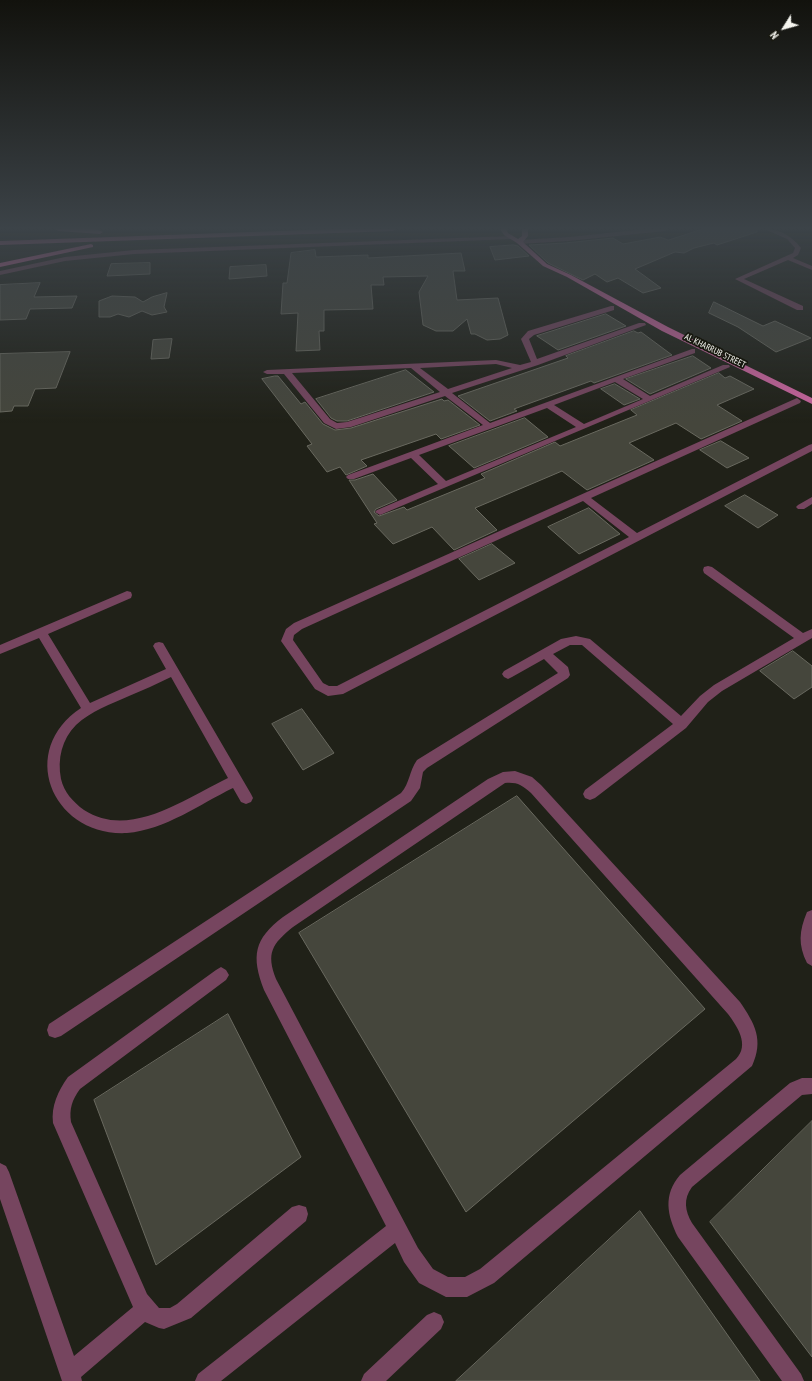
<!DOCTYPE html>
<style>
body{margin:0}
#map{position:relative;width:812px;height:1381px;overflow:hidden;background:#202118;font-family:"PT Sans Narrow",sans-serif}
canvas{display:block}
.north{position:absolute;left:764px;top:8px;width:40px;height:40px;-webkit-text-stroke:3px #17180f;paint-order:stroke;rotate:233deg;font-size:11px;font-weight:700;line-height:16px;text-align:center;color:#f5f5ef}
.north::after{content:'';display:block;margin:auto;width:14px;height:18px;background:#f5f5ef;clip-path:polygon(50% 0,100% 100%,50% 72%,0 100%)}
</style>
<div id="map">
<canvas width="812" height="1381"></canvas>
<div class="north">N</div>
</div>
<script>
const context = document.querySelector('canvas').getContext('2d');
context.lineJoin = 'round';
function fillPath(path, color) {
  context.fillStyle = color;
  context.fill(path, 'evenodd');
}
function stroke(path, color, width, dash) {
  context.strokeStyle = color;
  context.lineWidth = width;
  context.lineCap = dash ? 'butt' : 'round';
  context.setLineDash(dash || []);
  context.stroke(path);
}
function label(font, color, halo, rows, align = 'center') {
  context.font = font + ' "PT Sans Narrow",sans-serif';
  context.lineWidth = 3.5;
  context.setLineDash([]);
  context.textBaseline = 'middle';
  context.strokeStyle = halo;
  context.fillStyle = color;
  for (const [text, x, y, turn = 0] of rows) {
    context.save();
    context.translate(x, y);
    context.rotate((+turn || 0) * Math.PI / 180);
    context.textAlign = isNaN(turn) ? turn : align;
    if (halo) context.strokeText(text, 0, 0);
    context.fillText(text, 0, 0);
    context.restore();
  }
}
const building = new Path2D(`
 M703,229H757V232L717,245L714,243L694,248L684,253L675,252L635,269L661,288L643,293L618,278L607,282L595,274L583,280L548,263L529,245L565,243L613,238L623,244L660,237L668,240Z
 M514,245L518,246L529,256L495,260L490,247Z
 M315,250L316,257L368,255V258L461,253L465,271H453L457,300L498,298L508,335L500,339L487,340L475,334H471L467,319L453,331H436L423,325L419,292L428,276L383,277L384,285H371L373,309L324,310V331H319L320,350L296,351L298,313L281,314L283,283H287L291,253Z
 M150,263V274L107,276L111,264Z
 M266,265L267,276L229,279L230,267Z
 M40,283L34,297L77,296L72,308L30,309L26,319L0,320V285Z
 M167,293L164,307L167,312L152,315L142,311L129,317L118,314L110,317H99V301L112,296L135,297L143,302L152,297Z
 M714,302L763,326L775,321L811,338L776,352L738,327L709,313Z
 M606,314L626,326L558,350L537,336Z
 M634,331L638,333L641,332L672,355L594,383L591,381L514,409L517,411L490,421L458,396L568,358L566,356Z
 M172,339L169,358L151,359L153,340Z
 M70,352L56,388L35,389L28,406H14L12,411L0,412V354Z
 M693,356L711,368L650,394L626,379Z
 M406,370L434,392L347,421H337L331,418L316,399Z
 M719,373L725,378L730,376L754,389L717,405L742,421L701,439L676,423L629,443L654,460L587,490L562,471L475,508L497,530L454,550L432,527L393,544L374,524L377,523L349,480H355L373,474L397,500L376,509L374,512L379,516L404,507L407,510L485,478L481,474L555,442L560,446L637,415L631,410Z
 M275,376H278L301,404L305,402L323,424L335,430L351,428L442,399L444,401L448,400L480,425L441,439L436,434L361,460L367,466L346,475L340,467L327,472L307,446L312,444L262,379Z
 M615,384L640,399L624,405L601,389Z
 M525,418L548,437L474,468L449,446Z
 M721,441L749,458L727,468L700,450Z
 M745,495L778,515L758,528L725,506Z
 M589,508L620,534L579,554L548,527Z
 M492,544L515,563L479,580L459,559Z
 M793,651L812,666V687L794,699L760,671Z
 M302,709L334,753L303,770L272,724Z
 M517,796L705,1009L466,1212L299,933Z
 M228,1014L301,1157L156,1265L94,1100Z
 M812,1121V1357L710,1222Z
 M640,1211L760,1381H456Z`);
const minor = new Path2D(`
 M645,229H668L665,231L569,241L519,244L516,242L519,240L569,237Z
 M764,229C780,229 792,236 801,248L798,255L793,258L812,266V270L788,260L744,279L803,306V310H797L735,279L793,253L795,248L787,239Z
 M511,236L513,237V239L134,254L65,261L0,275V271L65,257L134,250Z
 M611,306H614V310L534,335L529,339L537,359L639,323H645L646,325L538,365L452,393L490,423L692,349H695V353L623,379L650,396L723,365H729L730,367L380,515L375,512L377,510L438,484L411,458L354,479H348L346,477L348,475L483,425L445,396L351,427L336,429L324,423L284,374H267L263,372L267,370L496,360L520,365L531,362L521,339L528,331ZM496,364L512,368L448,389L420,368ZM411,368L440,392L347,422L337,423L330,419L292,373ZM615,382L643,399L584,424L554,405ZM547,408L576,427L446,481L419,455Z
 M797,398L801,401L800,403L591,498L637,533L809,445L812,444V451L343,694L328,696L315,689L281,641L286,629L294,623ZM583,501L629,537L337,686H329L323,683L293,640L294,635L302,629Z
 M812,497V504L804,509H798L796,507L798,505Z
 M708,566L712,567L803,633L812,629V638L722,691L708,702L686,728L595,798L590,800L585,798L583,794L585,790L673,724L582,645H570L553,654L568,667L570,675L568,678L427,768L423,772L420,788L411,801L61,1036L55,1038L49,1036L47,1030L49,1024L401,793C410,783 409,771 417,760L558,673L544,659L512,677L508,679L504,677L502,674L504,671L561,639L576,636L590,639L681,716L700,696L714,685L794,638L704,573L703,570L704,567Z
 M127,591L131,592L132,595L131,598L48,634L90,703L166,669L153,646L155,643L159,642L163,643L251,794L253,798L251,802L246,804L241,802L233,788C200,804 165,830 127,833C53,837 16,751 81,708L39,638L0,654V645ZM171,677L228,778C186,798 130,840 84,810C73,802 64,792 61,779C57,759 62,739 76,725C91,711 111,704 129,696C143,690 157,684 171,677Z
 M515,771L532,777L541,785L740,1002C755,1024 764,1040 752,1066L494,1283L467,1297H446L419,1283L404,1262L395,1243L221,1381H195L198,1374L386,1226L264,990C251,956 254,939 283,917L488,779L503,772ZM505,783C517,782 522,785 531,793L728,1014C737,1026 750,1045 736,1059L480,1269L465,1277H448L433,1269L418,1248L276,979C266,953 272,944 293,927Z
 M812,910V966L807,963C798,945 799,931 807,912Z
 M221,967L226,970L229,975L226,980L80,1089C72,1100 69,1109 71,1122L147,1294L159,1308H170L177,1304L292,1207L299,1205L306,1207L308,1214L306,1221L191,1318L164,1329L159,1328L145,1322L81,1377L82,1381H62L0,1199V1163L6,1166L9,1172L74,1356L133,1307L53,1123C51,1106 58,1091 68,1077L216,970Z
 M802,1078H812V1094L802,1095L692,1187C683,1199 685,1211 692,1223L801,1374L804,1381H782L678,1237C667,1215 663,1195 680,1175L790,1083Z
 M434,1312L441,1315L444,1322L441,1329L386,1381H361L364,1374L427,1315Z`);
const major = new Path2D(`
 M500,229H506L508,233L518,239L522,236V229H528V236L523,242L547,264L571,275L668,327L812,398V404L662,331L567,277L543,266L517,243L504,235Z`);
const highway = new Path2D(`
 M55,229C66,229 95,226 103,232L100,234L58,231Z
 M333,229H396L393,231L0,245V241Z
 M91,244L93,245V247L0,267V263Z`);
const farStreetnames = [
 ["AL KHARRUB STREET",715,351,26]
];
fillPath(building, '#45463c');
stroke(building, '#69695f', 1);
fillPath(minor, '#76455f');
fillPath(major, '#cc659f');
fillPath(highway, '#ee71b8');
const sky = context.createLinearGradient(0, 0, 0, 423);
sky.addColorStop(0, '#12120d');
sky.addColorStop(0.54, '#3c4348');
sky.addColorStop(1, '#3c434800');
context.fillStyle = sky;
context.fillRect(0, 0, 812, 423);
label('9px', '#f5f5ef', '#17180f', farStreetnames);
</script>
